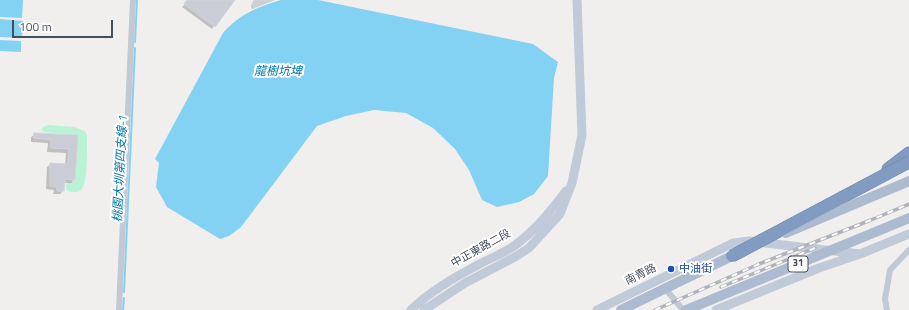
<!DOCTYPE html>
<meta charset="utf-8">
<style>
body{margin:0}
#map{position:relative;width:909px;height:310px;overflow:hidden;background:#f1efee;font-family:"Titillium Web",sans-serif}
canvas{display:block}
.scale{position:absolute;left:12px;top:20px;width:101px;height:18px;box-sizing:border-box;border:2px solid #45505e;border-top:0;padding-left:5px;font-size:12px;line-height:14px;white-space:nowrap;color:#45505e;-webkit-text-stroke:3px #fff;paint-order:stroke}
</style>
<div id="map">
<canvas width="909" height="310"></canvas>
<div class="scale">100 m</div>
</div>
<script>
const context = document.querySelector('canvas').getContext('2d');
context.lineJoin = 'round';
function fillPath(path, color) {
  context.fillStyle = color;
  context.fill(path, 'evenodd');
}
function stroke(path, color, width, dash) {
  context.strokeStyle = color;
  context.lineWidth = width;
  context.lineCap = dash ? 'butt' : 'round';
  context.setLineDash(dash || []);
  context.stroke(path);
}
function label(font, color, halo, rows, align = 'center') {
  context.font = font + ' "Titillium Web","Noto Sans TC",sans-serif';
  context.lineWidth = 4;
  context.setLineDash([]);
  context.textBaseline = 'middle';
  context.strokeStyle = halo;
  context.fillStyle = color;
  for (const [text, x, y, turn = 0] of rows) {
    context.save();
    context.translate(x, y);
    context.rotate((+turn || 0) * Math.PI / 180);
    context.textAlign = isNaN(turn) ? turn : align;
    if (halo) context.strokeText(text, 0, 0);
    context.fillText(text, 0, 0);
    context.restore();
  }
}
const green = new Path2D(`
 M49,125L74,127L85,131L87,135C87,145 88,182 82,189C78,194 73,192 68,191L66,188V184L75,180L78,135L44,132L42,130L43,127Z`);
const water = new Path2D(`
 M0,0H23L22,18L0,17Z
 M281,0H318L533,44L558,62L554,78L548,176L534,194L519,202L497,207L482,200L469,170L455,149L433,128L406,113L374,110L346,116L317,126L241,227L229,236L220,239L167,207L156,187L159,163L155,159L223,33C240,14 257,7 281,0Z
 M0,19L23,21L22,38L0,37Z
 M0,40L21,41V52L0,51Z`);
const shadow = new Path2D(`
 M189,0H232L212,29L182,7Z
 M254,0H267L268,2L252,9L251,6Z
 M35,134L77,136L74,179L71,183H64L63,191L60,194H53L54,190L46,189L47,167L51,164L65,165L66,153L47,152L48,143L31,142V137Z`);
const stream = new Path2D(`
 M135,42L137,0
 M124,292L135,48
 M123,310L124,298`);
const building = new Path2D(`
 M187,0H235L215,27L184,4Z
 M254,0H274L254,8L252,3L255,2Z
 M34,133L78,135L75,180L65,179L64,191H57V187L50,186V163L68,164L69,149L51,148V140L34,138Z`);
const minor = new Path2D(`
 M664,287L683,310
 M119,310L133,0
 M887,310L885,299L890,270L909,250`);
const secondary = new Path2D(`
 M411,310C429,292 453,278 476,266C488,259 503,254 514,246C536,230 550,212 566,191
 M424,310L465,283L515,257L529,248L560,214L572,183L582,135L577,0
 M597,310L733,243L749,241L860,254
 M716,310L819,268L860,254L909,234`);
const motorway = new Path2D(`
 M888,169L909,153`);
const rail = new Path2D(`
 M721,287L815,248
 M655,310L759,264L871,220L909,204`);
const primaryBridge = new Path2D(`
 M786,233L909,181
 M621,310L738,253
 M686,310L909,218`);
const motorwayBridge = new Path2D(`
 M732,256L909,162`);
const markers = [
 [671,269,4,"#1a4fb4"]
];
const shields = [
 [798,264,20]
];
const shieldNames = [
 ["31",798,264]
];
const streetNames = [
 ["中正東路二段",481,249,-29],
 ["南青路",641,275,-26]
];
const transitNames = [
 ["中油街",679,269]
];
const waterNames = [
 ["龍樹坑埤",278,72],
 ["桃園大圳第四支線-1",121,169,-87]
];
fillPath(green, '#b9f2d4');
fillPath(water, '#83d2f3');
fillPath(shadow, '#0003');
stroke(stream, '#83d2f3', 2);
fillPath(building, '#cacdd5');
stroke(building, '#d2d4db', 1);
stroke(motorway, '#6e87ad', 13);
stroke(minor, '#c1c9d5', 6);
stroke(secondary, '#c0cad9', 9);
stroke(motorway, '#829cc1', 12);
stroke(rail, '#b0b3ba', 3.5);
stroke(rail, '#fff', 2, [6]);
stroke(motorwayBridge, '#6e87ad', 13, []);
stroke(primaryBridge, '#acbbd0', 10);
stroke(motorwayBridge, '#829cc1', 12);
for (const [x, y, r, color] of markers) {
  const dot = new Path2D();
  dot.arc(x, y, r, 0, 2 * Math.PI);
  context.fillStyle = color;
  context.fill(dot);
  stroke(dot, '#fff', 1.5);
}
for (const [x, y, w] of shields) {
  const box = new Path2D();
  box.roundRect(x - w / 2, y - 8, w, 16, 3);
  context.fillStyle = '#fff';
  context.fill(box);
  stroke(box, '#45505e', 1);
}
label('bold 10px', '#45505e', null, shieldNames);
label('11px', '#45505e', '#fff', streetNames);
label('11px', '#164399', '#fff', transitNames, 'left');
label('italic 12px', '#027aac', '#fff', waterNames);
</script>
